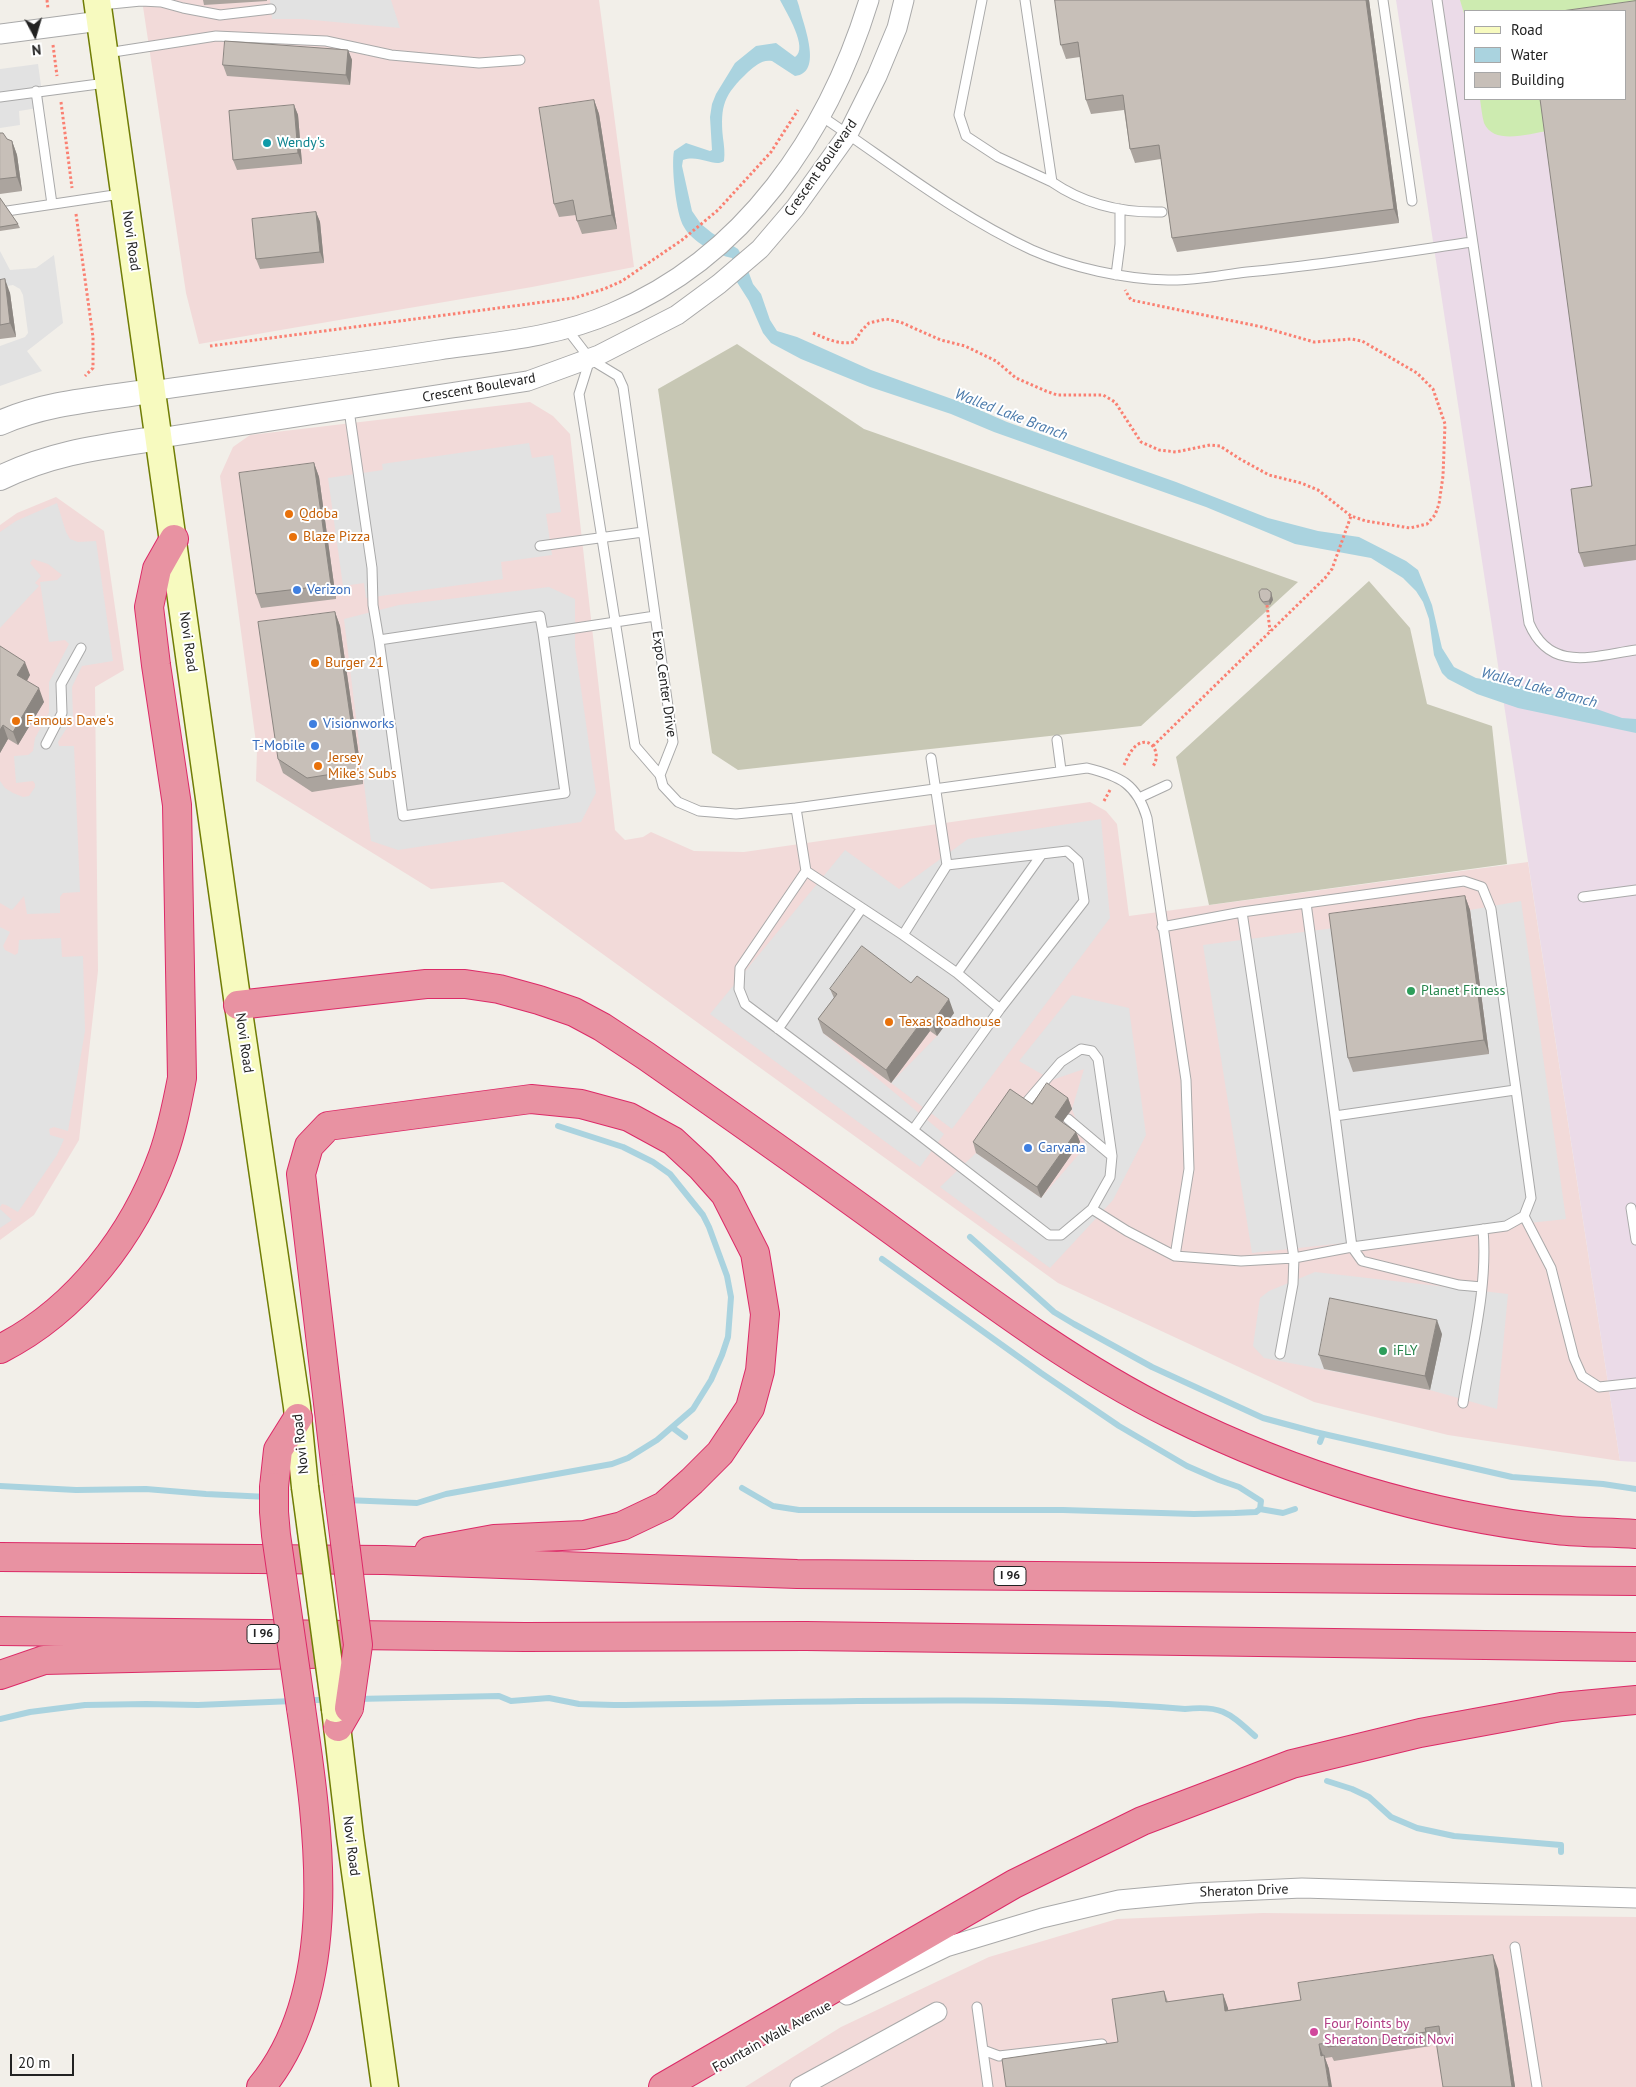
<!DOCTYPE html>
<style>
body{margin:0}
#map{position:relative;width:1636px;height:2087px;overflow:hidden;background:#f2efe9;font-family:"PT Sans",sans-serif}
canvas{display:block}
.legend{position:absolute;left:1464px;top:10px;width:162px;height:90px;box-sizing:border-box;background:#fff;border:1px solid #a7a7a7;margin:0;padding:6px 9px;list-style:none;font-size:15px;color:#222}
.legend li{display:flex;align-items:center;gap:10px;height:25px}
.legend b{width:25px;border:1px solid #a7a7a7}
.north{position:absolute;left:10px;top:10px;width:50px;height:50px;-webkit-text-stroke:4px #fff;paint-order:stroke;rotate:174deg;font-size:14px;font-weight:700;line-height:20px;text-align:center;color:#222}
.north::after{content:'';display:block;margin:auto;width:18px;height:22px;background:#222;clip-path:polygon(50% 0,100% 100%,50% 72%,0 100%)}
.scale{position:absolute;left:10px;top:2054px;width:64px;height:22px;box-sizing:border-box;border:2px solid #222;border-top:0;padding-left:6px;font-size:15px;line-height:18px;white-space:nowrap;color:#222;-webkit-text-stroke:4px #fff;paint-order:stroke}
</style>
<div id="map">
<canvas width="1636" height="2087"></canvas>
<ul class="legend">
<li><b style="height:6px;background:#f7fabf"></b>Road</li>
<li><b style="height:14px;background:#aad3df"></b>Water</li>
<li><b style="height:14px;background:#c7bfb8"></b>Building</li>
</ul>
<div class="north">N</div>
<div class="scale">20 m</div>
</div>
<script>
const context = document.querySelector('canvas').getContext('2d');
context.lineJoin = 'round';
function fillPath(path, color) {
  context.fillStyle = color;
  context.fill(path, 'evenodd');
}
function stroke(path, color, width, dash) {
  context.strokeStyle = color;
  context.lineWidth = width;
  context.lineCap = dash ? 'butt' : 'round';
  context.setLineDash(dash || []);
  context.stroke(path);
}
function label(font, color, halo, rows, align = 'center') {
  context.font = font + ' "PT Sans",sans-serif';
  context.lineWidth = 4;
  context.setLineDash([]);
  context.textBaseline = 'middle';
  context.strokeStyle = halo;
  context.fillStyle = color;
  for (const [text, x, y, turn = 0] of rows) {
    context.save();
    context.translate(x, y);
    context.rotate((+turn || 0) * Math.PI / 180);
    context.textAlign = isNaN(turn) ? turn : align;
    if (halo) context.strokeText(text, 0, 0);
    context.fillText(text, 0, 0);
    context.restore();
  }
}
const commercial = new Path2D(`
 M142,0H599L634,267L532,287L199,344L186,293Z
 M530,402L553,416L570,434L615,830L625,840L643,837L651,832L694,851L744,852L1090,802L1106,811L1117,824L1129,916L1528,862L1620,1461L1448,1435L1314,1402L1058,1283L503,882L431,889L256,781L257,750L220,476L233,447L250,435Z
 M56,497L104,531L124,670L95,687L98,971L79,1140L34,1215L0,1240V525L17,513Z
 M1263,1913L1636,1917V2087H745L841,2027L989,1957L1117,1919Z`);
const industrial = new Path2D(`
 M1396,0H1636V1462L1620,1461ZM1465,11H1625V99H1465Z`);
const construction = new Path2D(`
 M737,344L864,429L1298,582L1141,726L738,770L712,753L658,389Z
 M1369,581L1410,628L1427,704L1492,726L1507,864L1209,905L1176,757Z`);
const grass = new Path2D(`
 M1460,0H1636V16L1625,11H1465V17Z
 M1480,99H1543L1548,131C1530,133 1494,146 1484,123C1482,116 1481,106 1480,99Z`);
const parking = new Path2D(`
 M270,0H391L400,28L302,19H272Z
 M38,64L44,107L19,111L20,125L0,128V69Z
 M0,251L10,270L36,268L54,255L63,323L27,351L42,371L0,386V346L25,337L28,333L23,295L20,289L13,285L0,287Z
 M529,443L532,458L553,455L561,512L546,514L552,555L501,562L503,579L366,598L364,583L343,586L328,478L383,470L382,464Z
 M57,503L66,532L70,539L78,542L96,541L113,661L82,666L72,687L73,718L58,742L59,746H74L80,892L63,893L60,897V913L27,914L24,896L12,910L0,903V781L5,788L13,793L23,797L29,796L35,787V784L33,781L16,783L14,756L28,755L33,751L35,738L49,713V682L69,644L65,640L49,642L40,582L57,580L62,575L48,564L33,559L30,563L41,576L35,583L39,586L0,628V532L16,521Z
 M549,587L575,599V647L596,793L581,822L398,850L371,841L344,619L399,605Z
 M1101,819L1110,918L952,1129L891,1083L937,1036L954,1013L823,1033L944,1134L920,1167L710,1014L845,850L899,889L968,839Z
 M1521,901L1566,1219L1252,1253L1203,945L1334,928L1489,1054L1470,910Z
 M0,927L10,932L3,946L5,950L15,955L18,953L19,940L61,938L62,957L83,956L85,1031L68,1131L54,1127L49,1129L50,1135L64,1139L57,1155L18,1212L6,1205L2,1204L0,1207Z
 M1072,995L1129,1008L1146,1135L1113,1200L1050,1268L940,1187L976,1153L1041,1198L1086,1146L1072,1109L1084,1069L1052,1080L1019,1061Z
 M0,1209L12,1220L0,1228Z
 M1315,1272L1508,1294L1497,1409L1430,1390L1264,1358L1253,1346L1260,1298L1269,1291Z`);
const water = new Path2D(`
 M780,0H797L799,6C803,24 824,73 795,76L772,61C762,59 755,66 748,72C724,95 720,105 723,138C724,145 725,153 724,161C714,168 700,154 683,160L682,166L692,211L701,224L712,233L738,249L744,260L753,284L761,294L770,320L777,331L797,337L871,370L966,404L1007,422L1176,482L1268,518L1318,531L1359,537L1406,561L1418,570L1432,605L1442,648L1454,667L1476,678L1522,686L1560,696L1622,718L1636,719V733L1518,708L1477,694L1448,679L1442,673L1434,655L1429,619L1423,602L1416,591L1403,578L1371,558L1295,544L1206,507L994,432L951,414L870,387L801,359L771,343L763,333L749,301L735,279L732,258C717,255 691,241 684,227C676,215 671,165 674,151L686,143L710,151L712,150L710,117L712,104L716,94L735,63L756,46L776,43L795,57C809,48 786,12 780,0Z`);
const stream = new Path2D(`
 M970,1237L1054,1312L1074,1324L1152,1367L1263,1418L1315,1432L1512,1477L1603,1484L1636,1489
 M882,1259L1041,1373L1119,1426L1187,1466L1219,1480L1239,1487L1261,1501L1260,1509
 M673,1428L685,1437
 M1320,1442L1323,1434
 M0,1486L76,1490L146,1489L206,1494L268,1497
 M742,1488L773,1506L799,1510H1063L1194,1514L1235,1513L1256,1512L1260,1509L1283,1513L1295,1509
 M346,1500L417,1503L446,1494L612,1464L628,1458L657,1440L693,1409L711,1380L722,1355L728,1337L731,1297L727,1276L709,1227L703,1215L670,1174L653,1162L623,1147L558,1126
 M356,1699L499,1696L511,1701L549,1698L579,1704L614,1705C804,1703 996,1694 1185,1709C1222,1705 1229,1713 1255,1736
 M306,1700H328
 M0,1719L30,1712L85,1705L146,1704L198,1705L293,1701
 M1327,1781L1352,1789L1369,1797L1391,1817L1417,1828L1454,1836L1561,1845V1852`);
const path = new Path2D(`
 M47,0L48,9
 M53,45L57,76
 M61,102L72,188
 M76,214L93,337V368L85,376
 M813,333C827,339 839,345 854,342L862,330L869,323L886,319L900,322L941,340L965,346L996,361L1016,378L1046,391L1057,395H1103L1115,402L1141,442L1159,450L1176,452L1210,445L1220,446L1240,459L1269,475L1301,483L1318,490L1351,516L1366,521L1410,528L1427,524L1435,515L1439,504L1443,476L1445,424L1433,389L1417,373L1362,341L1351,339L1314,342L1262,327L1131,300L1125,290
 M210,346L574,298L604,289L622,281L682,240L718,210L771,152L798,110
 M1267,605L1270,631
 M1153,746L1325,578L1332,569L1351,516
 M1124,765C1127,759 1131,749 1137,745C1151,735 1162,754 1153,766
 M1104,801L1110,790`);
const service = new Path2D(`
 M982,0L959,115L966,136L998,157L1052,182L1025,0
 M1383,0L1412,201
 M1437,0L1529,623C1550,673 1593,656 1636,650
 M101,5L141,1L161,2L183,8L220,15L271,9
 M107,53L216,36L326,41L391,55L479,63L520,60
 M36,91L52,204
 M0,97L106,83
 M821,116C890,162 956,215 1032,250C1073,268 1123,279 1168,280C1194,281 1221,275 1247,272C1323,265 1397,253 1472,242
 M1052,182C1084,204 1123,213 1162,212
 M0,212L121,194
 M1116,275L1120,244V209
 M567,329L590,359L618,376L623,387L673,742L660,775
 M590,359L579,394L635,746L660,775L663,786L678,802L699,811L736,814L796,808L1087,768C1120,776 1137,784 1147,818L1186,1080L1189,1169L1175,1256
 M349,410L372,568L373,605L379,640
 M540,546L643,532
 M543,633L565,793L403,816L379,640L540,616L543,633L655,616
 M1057,740L1061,770
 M46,744L62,713L61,684L81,648
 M931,758L947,865L903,935L957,973L1000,1009
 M1139,798L1167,785
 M796,808L806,871L740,968L739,989L745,1004L913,1130L1049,1235H1061L1092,1209L1127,1231L1175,1256L1241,1261L1294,1258L1352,1247L1506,1226L1524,1216L1531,1198L1491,909L1482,887L1464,881L1242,912L1162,927
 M806,871L903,935
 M1583,897L1636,890
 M1306,903L1335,1116L1515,1090
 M1242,912L1294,1258L1293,1284L1280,1354
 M957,973L1042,854
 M778,1029L862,908
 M1025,1104L1061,1062L1081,1049L1092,1051L1098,1059L1112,1156L1110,1177L1092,1209
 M1335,1116L1352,1247L1362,1261L1459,1285L1482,1287
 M1068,1119L1112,1156
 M913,1130L1000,1009L1084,901L1078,861L1067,851L947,865
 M1631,1208L1636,1240
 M1524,1216L1551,1268L1574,1358L1582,1376L1599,1387L1636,1383
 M1463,1403C1472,1346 1488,1287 1483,1229
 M1515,1947L1537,2087
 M977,2007L988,2087
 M983,2050L999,2056L1102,2044`);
const minor = new Path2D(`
 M0,34L100,21
 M152,391C247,377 343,365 439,350C496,342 558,337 612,313C745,257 828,134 869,0
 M160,438L528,381L599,355L677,315L719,284L760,249L795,208L848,134L877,76L897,28L904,0
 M847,1995L946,1947L1042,1918L1119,1900L1194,1893L1302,1888L1636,1898
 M800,2087L937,2012`);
const tertiary = new Path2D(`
 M0,423C47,402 101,399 152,391
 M0,478C54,452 101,447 160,438`);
const secondary = new Path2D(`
 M97,0L238,1005L297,1407L305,1487
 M335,1709L350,1836L385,2087`);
const motorway = new Path2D(`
 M238,1005L426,984H465L499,989L539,1000L574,1012L602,1027L646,1056C729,1114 812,1172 894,1232C983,1297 1072,1365 1171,1414C1292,1474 1423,1515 1557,1530C1583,1533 1610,1532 1636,1534
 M0,1349C77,1310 134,1235 163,1155C172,1130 177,1104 182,1078L177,805L156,665L149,607L157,569L174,539
 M274,1487L278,1450L298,1418
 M338,1488L301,1174L309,1146L328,1126L531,1099L581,1104L629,1117L673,1141L701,1167L725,1194L755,1253L765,1314L760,1371L750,1408L720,1453L692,1481L664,1506L622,1526L584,1535L494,1539L429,1551
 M0,1557L384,1560L797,1574L1636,1581
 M0,1631L525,1637L806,1636L1636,1647
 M0,1675L44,1660L351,1653
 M338,1727L349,1708
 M261,2087C343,1988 318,1825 301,1708
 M663,2087L1014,1884L1142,1821L1292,1764L1420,1733L1561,1707L1636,1700`);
const secondaryBridge = new Path2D(`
 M305,1487L335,1709`);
const motorwayBridge = new Path2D(`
 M274,1487V1512L276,1535L301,1708
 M338,1488L358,1645L349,1708`);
const wall = new Path2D(`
 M203,0H267V1L204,5Z
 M1055,0H1369L1399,223L1177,252L1172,238L1161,159L1135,163L1130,149L1124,110L1091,114L1086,100L1080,57L1066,59L1061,45Z
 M1636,1V560L1584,567L1579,553L1592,486Z
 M348,50L352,60L350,85L227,76L223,65Z
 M594,100L599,114L617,229L582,234L577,221L576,215L559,217L554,204Z
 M294,105L298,115L302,164L237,170L233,160Z
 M0,133L7,139L12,141L17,155L22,191L0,194Z
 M0,198L18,224L20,228L0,231Z
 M316,212L320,222L324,263L260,269L256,259Z
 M0,280L10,293L16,337L0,339Z
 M314,463L319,477L336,599L261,608L256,594Z
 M1271,592L1273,600L1270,605H1265L1261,601L1260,598Z
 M335,612L340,626L363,784L312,792L283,773L278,759Z
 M0,646L30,675L27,681L44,702L18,745L8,739L0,753Z
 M1465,896L1470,910L1489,1054L1353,1072L1348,1058Z
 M911,983L954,1013L937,1036L930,1031L891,1083L823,1033L818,1019L834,998L830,989Z
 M1068,1098L1072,1109L1062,1122L1076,1132L1080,1142L1041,1198L976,1153L973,1142L1032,1104Z
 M1442,1334L1430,1390L1324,1369L1319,1355Z
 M1498,1969L1515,2087L1436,2041L1430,2042L1431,2046L1334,2061L1332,2057L1325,2058L1329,2069L1118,2042L1164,1991L1168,2002L1223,1994L1228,2010L1301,2000Z`);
const shadedWall = new Path2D(`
 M1366,0H1369L1399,223L1394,209Z
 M348,50L352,60L350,85L346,75Z
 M594,100L599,114L617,229L612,215Z
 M294,105L298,115L302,164L298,153Z
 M12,141L17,155L22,191L17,177Z
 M316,212L320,222L324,263L320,252Z
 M5,279L10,293L16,337L10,323Z
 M314,463L319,477L336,599L331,585Z
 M1271,592L1273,600L1270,605L1269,601Z
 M335,612L340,626L363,784L358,770Z
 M25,662L30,675L22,689L17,675Z
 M39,688L44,702L18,745L13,732Z
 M3,725L8,739L0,753V730Z
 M1465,896L1470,910L1489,1054L1484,1040Z
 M949,999L954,1013L937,1036L932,1023Z
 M925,1017L930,1031L891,1083L886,1070Z
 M1068,1098L1072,1109L1058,1128L1055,1117Z
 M1076,1132L1080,1142L1041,1198L1037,1187Z
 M1437,1320L1442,1334L1430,1390L1425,1376Z
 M1493,1955L1498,1969L1515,2087H1512Z
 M1223,1994L1228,2008L1230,2025L1225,2011Z
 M1425,2028L1430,2042L1431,2046L1426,2032Z
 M1319,2044L1324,2058L1321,2056Z
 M1324,2055L1329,2069L1332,2087H1329Z`);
const building = new Path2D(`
 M1055,0H1366L1394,209L1172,238L1159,145L1130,149L1123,95L1086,100L1078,42L1061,45Z
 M1636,1V545L1579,553L1571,489L1592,486L1540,99H1625V11H1562Z
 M225,41L348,50L346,75L223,65Z
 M594,100L612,215L577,221L573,200L554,204L539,108Z
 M294,105L298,153L233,160L229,111Z
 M0,133H3L7,139L12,141L17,177L0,179Z
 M0,198L18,224L0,227Z
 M316,212L320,252L256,259L252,219Z
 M5,279L10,323L0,325V280Z
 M314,463L331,585L256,594L239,473Z
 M1262,589H1267L1271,592V597L1269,601L1263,602L1260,598L1259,592Z
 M335,612L358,770L307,778L278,759L258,622Z
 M0,646L25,662L17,675L39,688L13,732L3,725L0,730Z
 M1465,896L1484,1040L1348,1058L1329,914Z
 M862,946L911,983L917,976L949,999L932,1023L925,1017L886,1070L818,1019L837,994L830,989Z
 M1047,1083L1068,1098L1055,1117L1076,1132L1037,1187L973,1142L1010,1089L1032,1104Z
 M1330,1298L1437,1320L1425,1376L1319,1355Z
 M1493,1955L1512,2087H1443L1436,2041L1441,2040L1439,2026L1425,2028L1426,2032L1328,2047V2043L1319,2044L1321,2056L1324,2055L1329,2087H1006L1002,2059L1118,2042L1112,1999L1164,1991L1166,2002L1223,1994L1225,2011L1301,2000L1298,1983Z`);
const markers = [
 [267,143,5,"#0f9aa8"],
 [289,514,5,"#e8710a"],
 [293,537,5,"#e8710a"],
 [297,590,5,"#3f7fe0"],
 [315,663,5,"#e8710a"],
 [16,721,5,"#e8710a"],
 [313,724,5,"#3f7fe0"],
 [315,746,5,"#3f7fe0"],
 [318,766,5,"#e8710a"],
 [1411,991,5,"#2e9e5b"],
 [889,1022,5,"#e8710a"],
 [1028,1148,5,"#3f7fe0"],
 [1383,1351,5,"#2e9e5b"],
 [1314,2032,5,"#d1479c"]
];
const shields = [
 [1010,1576,32],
 [263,1634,32]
];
const shieldNames = [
 ["I 96",1010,1576],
 ["I 96",263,1634]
];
const cultureNames = [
 ["Wendy's",277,143]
];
const streetNames = [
 ["Crescent Boulevard",821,168,-55],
 ["Novi Road",131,241,82],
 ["Crescent Boulevard",479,388,-10],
 ["Novi Road",188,642,82],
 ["Expo Center Drive",664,684,82],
 ["Novi Road",244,1043,82],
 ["Novi Road",301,1444,-96],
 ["Novi Road",351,1846,83],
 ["Sheraton Drive",1244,1891,-2],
 ["Fountain Walk Avenue",772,2037,-29]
];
const foodNames = [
 ["Qdoba",299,514],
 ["Blaze Pizza",303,537],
 ["Burger 21",325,663],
 ["Famous Dave's",26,721],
 ["Jersey",328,758],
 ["Mike's Subs",328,774],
 ["Texas Roadhouse",899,1022]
];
const shopNames = [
 ["Verizon",307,590],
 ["Visionworks",323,724],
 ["T-Mobile",305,746,"right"],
 ["Carvana",1038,1148]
];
const leisureNames = [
 ["Planet Fitness",1421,991],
 ["iFLY",1393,1351]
];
const hotelNames = [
 ["Four Points by",1324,2024],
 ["Sheraton Detroit Novi",1324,2040]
];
const waterNames = [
 ["Walled Lake Branch",1011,415,21],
 ["Walled Lake Branch",1539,688,15]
];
fillPath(commercial, '#f2dad9');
fillPath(industrial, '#ebdbe8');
fillPath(construction, '#c7c7b4');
fillPath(grass, '#cdebb0');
fillPath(parking, '#e2e2e2');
fillPath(water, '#aad3df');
stroke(stream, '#aad3df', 6);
stroke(service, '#a9a9a9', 11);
stroke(minor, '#a9a9a9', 21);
stroke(tertiary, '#a9a9a9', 26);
stroke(secondary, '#707d05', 29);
stroke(motorway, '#dc2a67', 30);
stroke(path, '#fa8072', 3, [2.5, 2.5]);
stroke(service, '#fff', 9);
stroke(minor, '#fff', 19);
stroke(tertiary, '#fff', 24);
stroke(secondary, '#f7fabf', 26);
stroke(motorway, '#e892a2', 28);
stroke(secondaryBridge, '#707d05', 29, []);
stroke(motorwayBridge, '#dc2a67', 30, []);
stroke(secondaryBridge, '#f7fabf', 26);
stroke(motorwayBridge, '#e892a2', 28);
fillPath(wall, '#aba49e');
fillPath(shadedWall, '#8b8681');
fillPath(building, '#c7bfb8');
stroke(building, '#8b8681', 1);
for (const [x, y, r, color] of markers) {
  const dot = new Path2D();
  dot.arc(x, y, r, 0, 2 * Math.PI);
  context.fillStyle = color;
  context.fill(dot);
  stroke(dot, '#fff', 2);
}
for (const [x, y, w] of shields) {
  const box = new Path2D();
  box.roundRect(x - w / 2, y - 9.5, w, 19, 4);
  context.fillStyle = '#fff';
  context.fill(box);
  stroke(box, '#222', 1);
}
label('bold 12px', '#222', null, shieldNames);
label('14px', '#0d838f', '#fff', cultureNames, 'left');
label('14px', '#222', '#fff', streetNames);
label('14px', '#c56008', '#fff', foodNames, 'left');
label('14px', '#366cbe', '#fff', shopNames, 'left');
label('14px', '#27864d', '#fff', leisureNames, 'left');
label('14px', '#b23c85', '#fff', hotelNames, 'left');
label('italic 15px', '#4a7aab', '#fff', waterNames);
</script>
